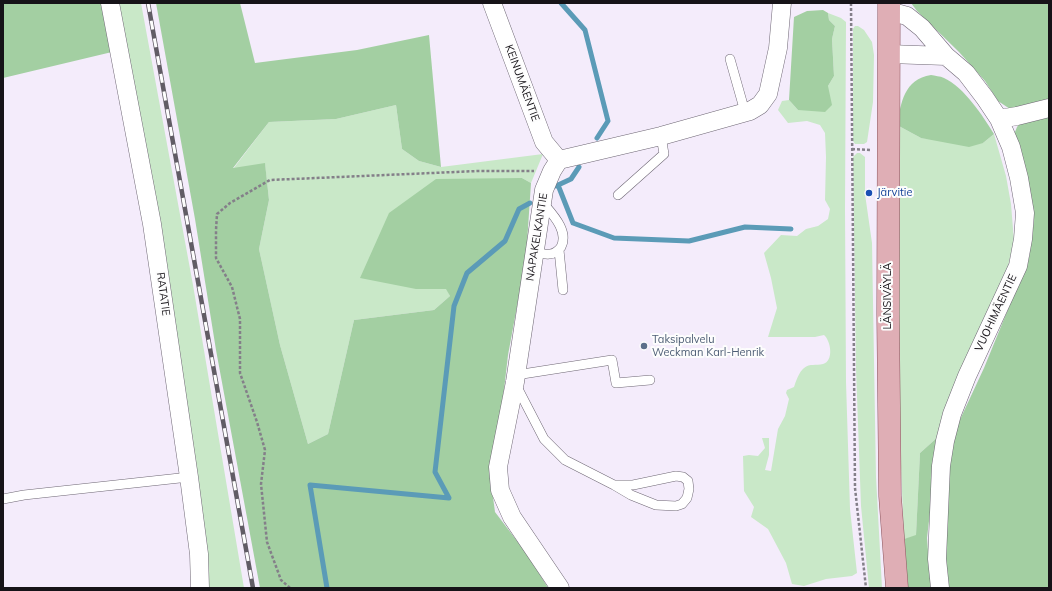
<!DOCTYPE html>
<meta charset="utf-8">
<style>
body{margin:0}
#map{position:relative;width:1052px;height:591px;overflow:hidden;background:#f4ecfb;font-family:Mulish,sans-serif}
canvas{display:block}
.frame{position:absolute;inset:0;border:4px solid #161318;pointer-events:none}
</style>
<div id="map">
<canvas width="1052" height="591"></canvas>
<div class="frame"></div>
</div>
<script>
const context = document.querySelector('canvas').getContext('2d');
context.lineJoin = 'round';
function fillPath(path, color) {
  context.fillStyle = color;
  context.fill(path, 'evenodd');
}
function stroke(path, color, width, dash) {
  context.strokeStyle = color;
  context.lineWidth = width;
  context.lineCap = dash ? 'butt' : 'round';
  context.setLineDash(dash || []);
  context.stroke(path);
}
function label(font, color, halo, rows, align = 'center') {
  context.font = font + ' Mulish,sans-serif';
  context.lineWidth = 4;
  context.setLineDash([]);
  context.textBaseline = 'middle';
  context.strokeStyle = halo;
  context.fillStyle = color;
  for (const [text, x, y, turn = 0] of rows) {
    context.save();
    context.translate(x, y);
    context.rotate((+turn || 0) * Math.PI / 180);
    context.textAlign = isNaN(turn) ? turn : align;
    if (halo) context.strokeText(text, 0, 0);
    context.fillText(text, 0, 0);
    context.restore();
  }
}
const green = new Path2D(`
 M110,3H141L193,285L244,588H204Z
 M828,13L841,18L846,22L845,209L846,382L850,509L857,573L852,576L826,579L804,586L792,584L786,563L768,529L751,517L754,507L744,491L743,456L749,455L758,456L765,448L762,438H769V455L765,470L771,471L778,429L785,416L789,399L786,393L787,390L794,387C796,381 799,372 804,368C810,363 816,366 823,364C834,361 831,341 824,335L815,337H768L777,308L771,278L764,253L781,235L797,236L806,229L818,226L828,219L830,209L825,200L826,157L825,133L820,125L807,121L788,123L778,110L782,101L789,100L798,110L828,86L834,76L832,39L835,26L829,20Z
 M855,26H858L864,30L872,42L874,55L873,102L867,142L864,144H855L853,141V29Z
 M396,105L402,149L419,161L441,167L543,154L531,183L522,178L416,289H447L450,296L434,310L354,320L328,434L308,444L280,345L259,249L269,200L265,164L233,169L269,122L336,119Z
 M897,125L921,138L983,143L994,134L1006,176L1011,204L1014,241L1006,275L939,436L920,453L916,536L904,539L900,443Z
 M857,153H860L865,157V194L872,243L876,477L882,588H869L861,506L856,369L853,157Z`);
const forest = new Path2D(`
 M3,3H103L112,52L3,78Z
 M156,3H240L255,63L357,50L429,35L441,167L419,161L402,149L396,105L336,119L269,122L233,168L265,163L269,200L259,249L280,345L308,444L328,434L354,320L434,310L450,296L446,289H416L360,278L389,213L436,179L522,178L531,183L526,258L508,355L504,390L490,475L495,512L530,558L548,588H260L216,350L195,219Z
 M911,3H1049V103L1010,109L998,101L985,81L959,52L917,11Z
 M823,10L828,13L829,20L835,26L832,39L834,76L828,86L832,105L825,112L798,110L789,100L794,17L807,11Z
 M931,75C935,76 940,76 944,78C964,87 983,116 994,134L983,143L969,147L921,138L897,125C901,103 904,79 931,75Z
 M1049,112V588H946L943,562L946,467L957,426L984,368L1029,258L1034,220L1027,188L1013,137L1017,127L1022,120Z
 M939,436L927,538L931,588H908L904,539L916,535L920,453Z`);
const stream = new Path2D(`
 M561,3L585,30L608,121L597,138
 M558,185L573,223L614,238L689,241L745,227L791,229
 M556,186L571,179L579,167
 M327,588L310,485L449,498L435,472L454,306L467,273L505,241L519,209L530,203`);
const path = new Path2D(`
 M851,3L855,488L866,588
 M852,149L871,150
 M290,588L281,580L267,542L261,484L265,450L257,422L240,373V319L232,287L216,258V230L217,214L230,203L270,180L478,171H534`);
const lane = new Path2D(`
 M730,59L745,112
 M618,195L664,154L661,136
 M559,250L563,290
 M534,252C539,253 546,255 550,254C554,254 559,250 561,247C569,231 553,215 543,203
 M516,375L612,360L616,383L650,380
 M516,385L544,439L565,460L614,485L631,495L656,505L676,506L682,504L687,498L689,489L688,481L683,477L676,476L633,485H614
 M3,499L24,495L189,477`);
const street = new Path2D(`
 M110,3L152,224L189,477L199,554L200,588
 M492,3L544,142L559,160
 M889,11L907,16L922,28L946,56L966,73L985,98L999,119L1011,147L1019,178L1025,213L1023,239L1018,266L967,376L952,414L945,441L941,466L937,559L940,588
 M889,54L946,56
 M999,119L1017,116L1049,108
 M560,588L512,517L500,490L498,467L515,382L544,190L552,171L559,160L661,136L750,111L760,105L768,94L778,48L782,3`);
const primary = new Path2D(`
 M889,3L888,314L890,496L897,588`);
const rail = new Path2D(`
 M148,3L253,588`);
const markers = [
 [869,193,4,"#1a4fb4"],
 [644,346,4,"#5c6f8a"]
];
const streetNames = [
 ["KEINUMÄENTIE",522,83,70],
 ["NAPAKELKANTIE",537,237,-81],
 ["RATATIE",163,294,82],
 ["LÄNSIVÄYLÄ",888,296,-90],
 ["VUOHIMÄENTIE",996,313,-65]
];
const transitNames = [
 ["Järvitie",877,193]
];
const serviceNames = [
 ["Taksipalvelu",652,340],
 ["Weckman Karl-Henrik",652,353]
];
fillPath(green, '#c9e8c8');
fillPath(forest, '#a3cfa2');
stroke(stream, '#5b9bb7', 5);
stroke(lane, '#6e6774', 10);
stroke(street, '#6e6774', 19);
stroke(primary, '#8b555e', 23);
stroke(path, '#847f89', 2.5, [3, 2]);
stroke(lane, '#fff', 9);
stroke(street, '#fff', 18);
stroke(primary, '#dfaeb5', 22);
stroke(rail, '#615c65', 4.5);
stroke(rail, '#fdfdfd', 3, [9]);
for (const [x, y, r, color] of markers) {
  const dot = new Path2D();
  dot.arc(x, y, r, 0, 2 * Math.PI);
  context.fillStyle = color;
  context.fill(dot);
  stroke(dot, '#fdfdfd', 1.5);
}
label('11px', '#161318', '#fdfdfd', streetNames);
label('11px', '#164399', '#fdfdfd', transitNames, 'left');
label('11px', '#4e5e75', '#fdfdfd', serviceNames, 'left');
</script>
